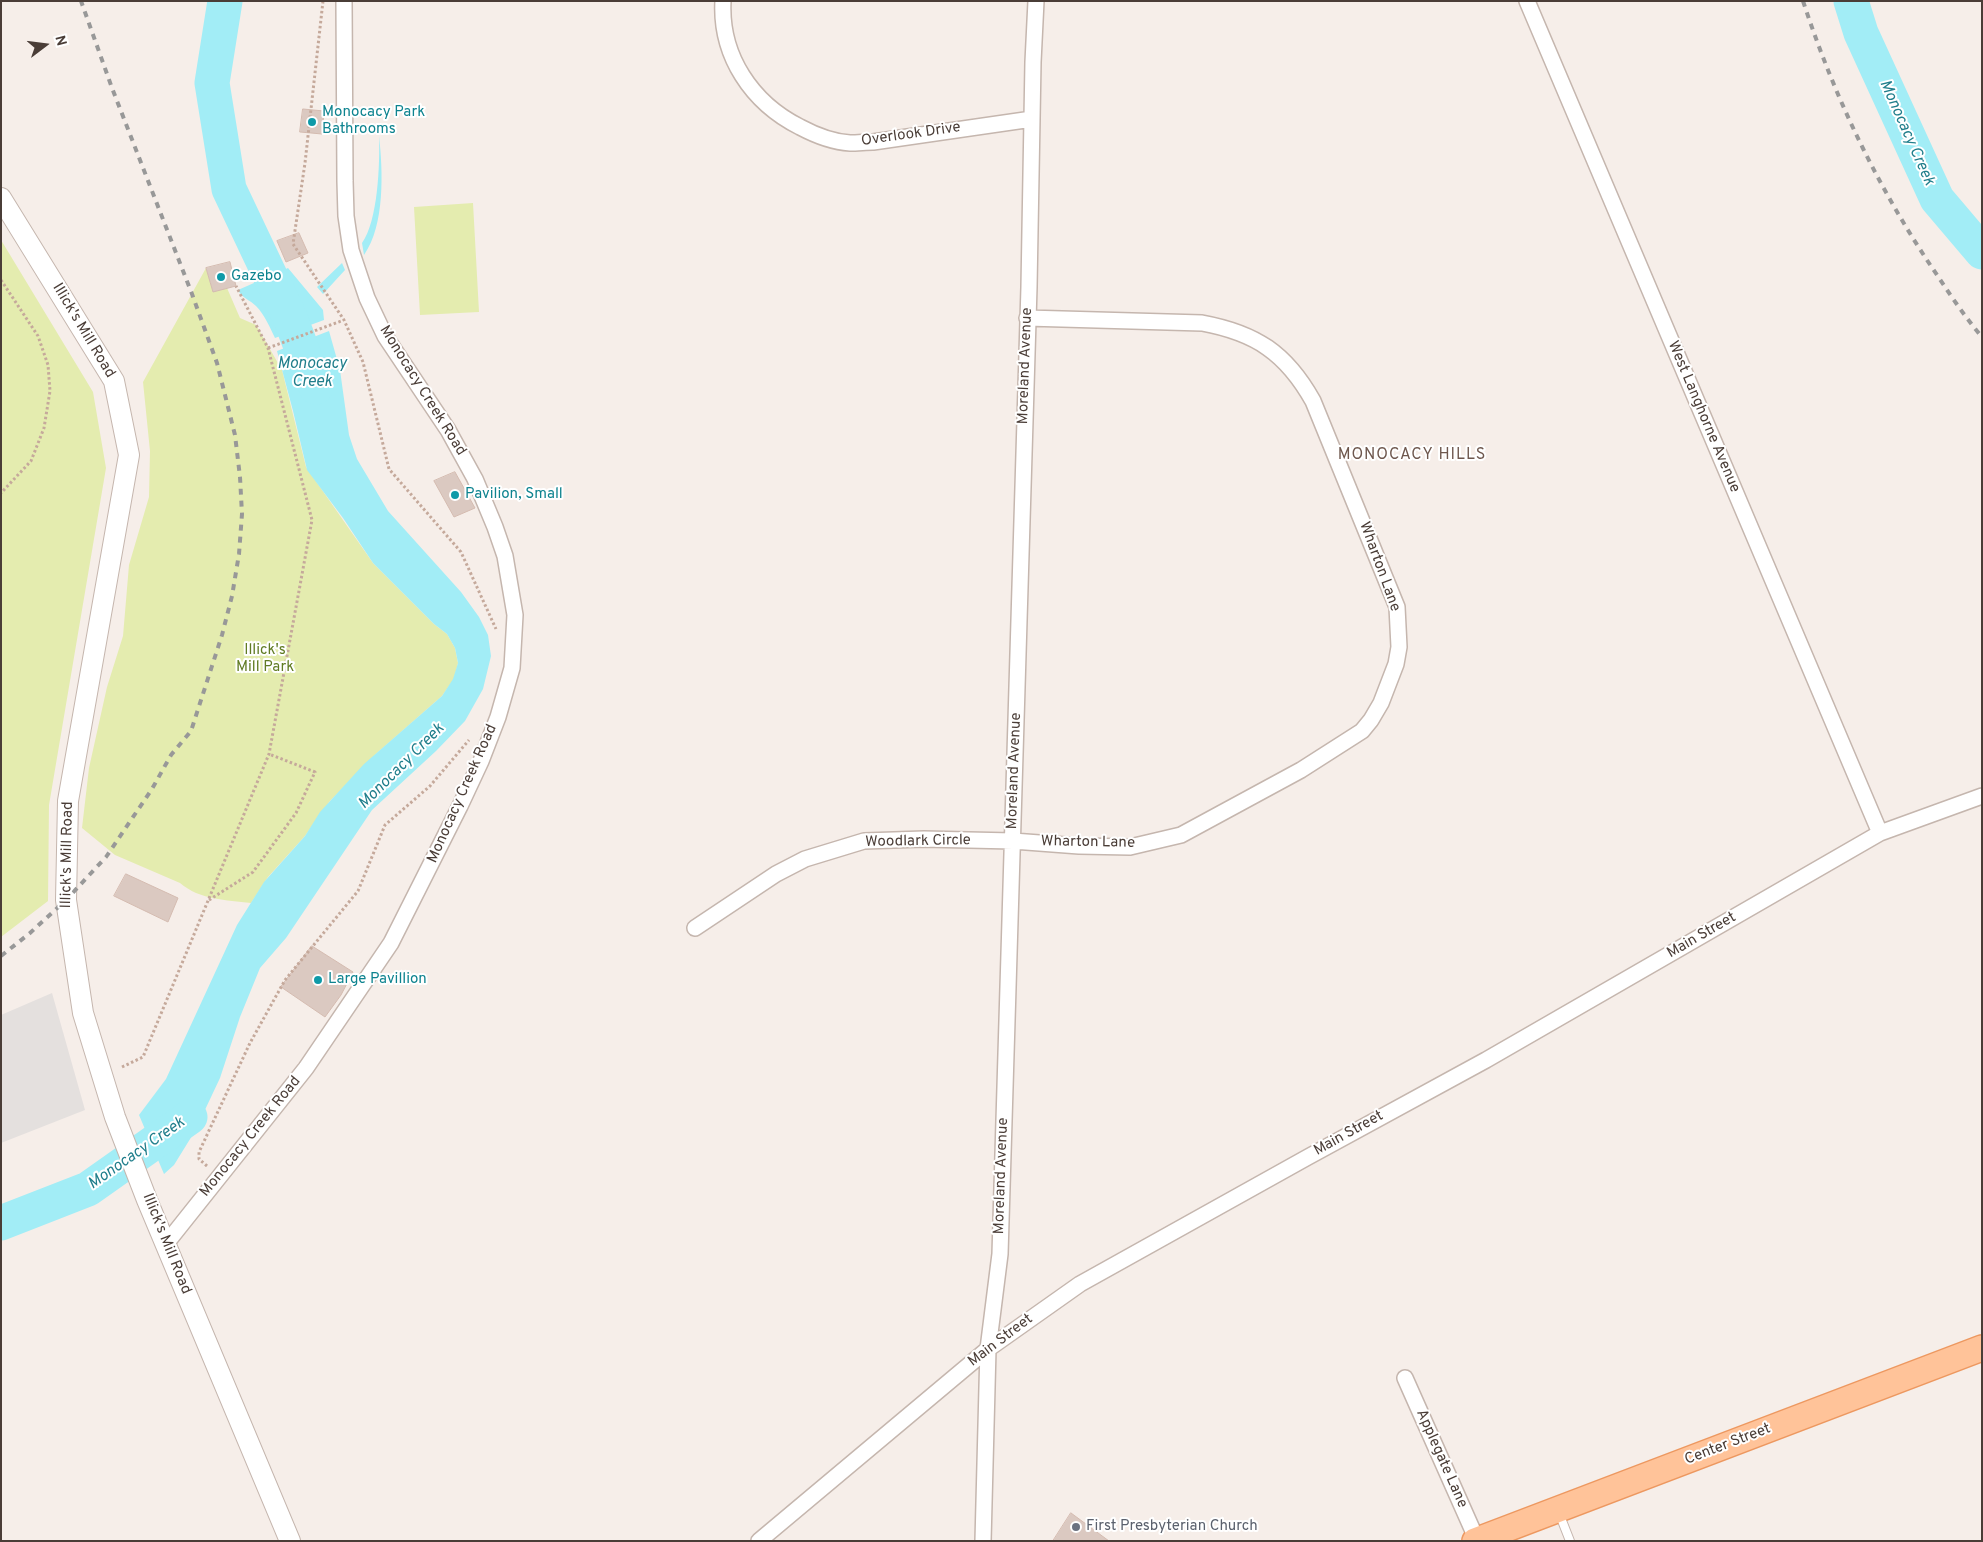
<!DOCTYPE html>
<style>
body{margin:0}
#map{position:relative;width:1983px;height:1542px;overflow:hidden;background:#f6eee9;font-family:Overpass,sans-serif}
canvas{display:block}
.frame{position:absolute;inset:0;border:2px solid #4a3d37;pointer-events:none}
.north{position:absolute;left:20px;top:20px;width:50px;height:50px;-webkit-text-stroke:4px #fff;paint-order:stroke;rotate:75deg;font-size:14px;font-weight:700;line-height:20px;text-align:center;color:#4a3d37}
.north::after{content:'';display:block;margin:auto;width:18px;height:22px;background:#4a3d37;clip-path:polygon(50% 0,100% 100%,50% 72%,0 100%)}
</style>
<div id="map">
<canvas width="1983" height="1542"></canvas>
<div class="frame"></div>
<div class="north">N</div>
</div>
<script>
const context = document.querySelector('canvas').getContext('2d');
context.lineJoin = 'round';
function fillPath(path, color) {
  context.fillStyle = color;
  context.fill(path, 'evenodd');
}
function stroke(path, color, width, dash) {
  context.strokeStyle = color;
  context.lineWidth = width;
  context.lineCap = dash ? 'butt' : 'round';
  context.setLineDash(dash || []);
  context.stroke(path);
}
function label(font, color, halo, rows, align = 'center') {
  context.font = font + ' Overpass,sans-serif';
  context.lineWidth = 4;
  context.setLineDash([]);
  context.textBaseline = 'middle';
  context.strokeStyle = halo;
  context.fillStyle = color;
  for (const [text, x, y, turn = 0] of rows) {
    context.save();
    context.translate(x, y);
    context.rotate((+turn || 0) * Math.PI / 180);
    context.textAlign = isNaN(turn) ? turn : align;
    if (halo) context.strokeText(text, 0, 0);
    context.fillText(text, 0, 0);
    context.restore();
  }
}
const green = new Path2D(`
 M473,203L479,312L420,315L414,207Z
 M1,240L93,392L106,468L49,805L48,901L1,937Z
 M206,268L213,291L227,288L240,318L256,325L282,370L306,467L373,563L434,624L447,634L455,648L458,663L454,679L442,696L377,753L330,801L305,836L268,877L251,903C226,900 200,900 180,883L115,855L82,828L89,768L107,687L123,636L129,565L149,497L150,451L143,382Z`);
const parking = new Path2D(`
 M52,993L85,1110L1,1143V1015Z`);
const water = new Path2D(`
 M379,136C383,171 385,225 364,255L362,243C378,221 380,164 379,136Z
 M342,263L345,270L323,294L317,287Z
 M288,268L323,310L324,320L275,338C270,328 265,315 256,306C250,300 242,298 238,290Z
 M329,331L340,370L349,435L357,459L388,511L461,592L479,617L488,635L491,656L483,689L465,721L436,751L372,810L286,938L260,968L240,1017L220,1078L195,1131L174,1165L164,1174L139,1115L166,1079L237,925L264,882L305,836L320,812L364,764L442,696L453,679L458,663L455,648L447,634L434,624L373,563L343,518L307,470L293,411L277,351Z`);
const river = new Path2D(`
 M225,1L212,83L229,189L291,320L316,387
 M1851,1L1861,33L1937,199L1982,252
 M1,1223L88,1189L190,1117`);
const building = new Path2D(`
 M303,109L324,111L322,134L300,132Z
 M299,233L308,253L286,262L277,241Z
 M230,262L236,286L213,292L206,268Z
 M455,472L475,508L454,517L434,481Z
 M126,874L178,898L168,922L114,896Z
 M312,946L353,972L341,995L325,1017L281,987Z
 M1071,1513L1109,1541H1053Z`);
const path = new Path2D(`
 M323,1L305,163L293,244L344,320L363,362L389,469L461,552L496,629
 M1,280L38,336L48,365L50,391L44,428L31,461L1,493
 M268,348L344,320
 M209,900L253,872L296,813L315,772L269,754
 M122,1067L143,1057L269,754L312,520L268,348L236,286
 M207,1166L199,1159V1152L250,1043L285,980L358,891L385,825L430,786L469,740`);
const service = new Path2D(`
 M1559,1513L1570,1541`);
const minor = new Path2D(`
 M723,1C720,56 752,103 800,127C815,135 833,142 850,143C858,143 866,142 873,142L1032,119
 M1527,1L1880,833
 M695,928L776,874L805,859L864,841L924,839L1013,841L1079,846L1130,847L1181,835L1301,770L1362,731L1371,720L1381,703L1396,664L1399,647L1397,607L1313,401C1286,353 1256,333 1202,323L1027,318
 M165,1245L306,1068L391,943L460,806L481,761L498,717L512,668L515,615L505,556L495,527L475,479L448,430L385,336L367,298L351,250L346,216L345,181L344,1
 M1405,1378L1477,1540
 M759,1541L988,1349L1080,1284L1308,1157L1486,1060L1880,833L1982,796
 M983,1541L988,1349L1000,1254L1029,287L1033,62L1036,1`);
const tertiary = new Path2D(`
 M1,198L114,381L129,455L68,801L66,900L83,1013L115,1117L147,1200L290,1541`);
const primary = new Path2D(`
 M1475,1541L1982,1348`);
const rail = new Path2D(`
 M1803,1C1835,99 1879,190 1937,275C1951,296 1965,317 1982,337
 M1,956L30,933L66,900L106,857L152,789L171,755L191,731L222,635L232,596L239,554L242,514L240,477L235,435L217,363L192,294L112,88L81,1`);
const markers = [
 [312,122,5,"#0f9aa8"],
 [221,277,5,"#0f9aa8"],
 [455,495,5,"#0f9aa8"],
 [318,980,5,"#0f9aa8"],
 [1076,1527,5,"#6b7280"]
];
const cultureNames = [
 ["Monocacy Park",322,113],
 ["Bathrooms",322,130],
 ["Gazebo",231,277],
 ["Pavilion, Small",465,495],
 ["Large Pavillion",328,980]
];
const streetNames = [
 ["Overlook Drive",911,135,-8],
 ["Illick's Mill Road",83,331,59],
 ["Moreland Avenue",1026,366,-88],
 ["Monocacy Creek Road",422,391,58],
 ["West Langhorne Avenue",1703,417,67],
 ["Wharton Lane",1379,567,70],
 ["Moreland Avenue",1015,771,-88],
 ["Monocacy Creek Road",463,794,-66],
 ["Woodlark Circle",918,842,-1],
 ["Wharton Lane",1088,843,1],
 ["Illick's Mill Road",68,855,-89],
 ["Main Street",1702,936,-30],
 ["Main Street",1349,1134,-29],
 ["Monocacy Creek Road",251,1137,-51],
 ["Moreland Avenue",1002,1176,-88],
 ["Illick's Mill Road",166,1244,68],
 ["Main Street",1001,1341,-37],
 ["Center Street",1728,1445,-21],
 ["Applegate Lane",1441,1459,66]
];
const parkNames = [
 ["Illick's",265,651],
 ["Mill Park",265,668]
];
const worshipNames = [
 ["First Presbyterian Church",1086,1527]
];
const waterNames = [
 ["Monocacy Creek",1906,133,66],
 ["Monocacy",312,365],
 ["Creek",312,383],
 ["Monocacy Creek",402,767,-45],
 ["Monocacy Creek",137,1154,-35]
];
const neighbourhoodNames = [
 ["MONOCACY HILLS",1412,456]
];
fillPath(green, '#e4ecaf');
fillPath(parking, '#e4e0de');
fillPath(water, '#a2edf6');
stroke(river, '#a2edf6', 35);
fillPath(building, '#dbc9c1');
stroke(building, '#d4bbb0', 1);
stroke(service, '#c5b6ae', 10);
stroke(minor, '#c5b6ae', 18);
stroke(tertiary, '#c5b6ae', 22);
stroke(primary, '#ed9860', 28);
stroke(path, '#c5a99b', 3, [2.5, 2.5]);
stroke(service, '#fff', 8);
stroke(minor, '#fff', 15);
stroke(tertiary, '#fff', 20);
stroke(primary, '#ffc399', 25);
stroke(rail, '#989898', 4, [6, 6]);
for (const [x, y, r, color] of markers) {
  const dot = new Path2D();
  dot.arc(x, y, r, 0, 2 * Math.PI);
  context.fillStyle = color;
  context.fill(dot);
  stroke(dot, '#fff', 2);
}
label('15px', '#0d838f', '#fff', cultureNames, 'left');
label('15px', '#4a3d37', '#fff', streetNames);
label('15px', '#607b23', '#fff', parkNames);
label('15px', '#5b616d', '#fff', worshipNames, 'left');
label('italic 16px', '#207e8b', '#fff', waterNames);
context.letterSpacing = '1px';
label('16px', '#6e574d', '#fff', neighbourhoodNames);
context.letterSpacing = '0px';
</script>
